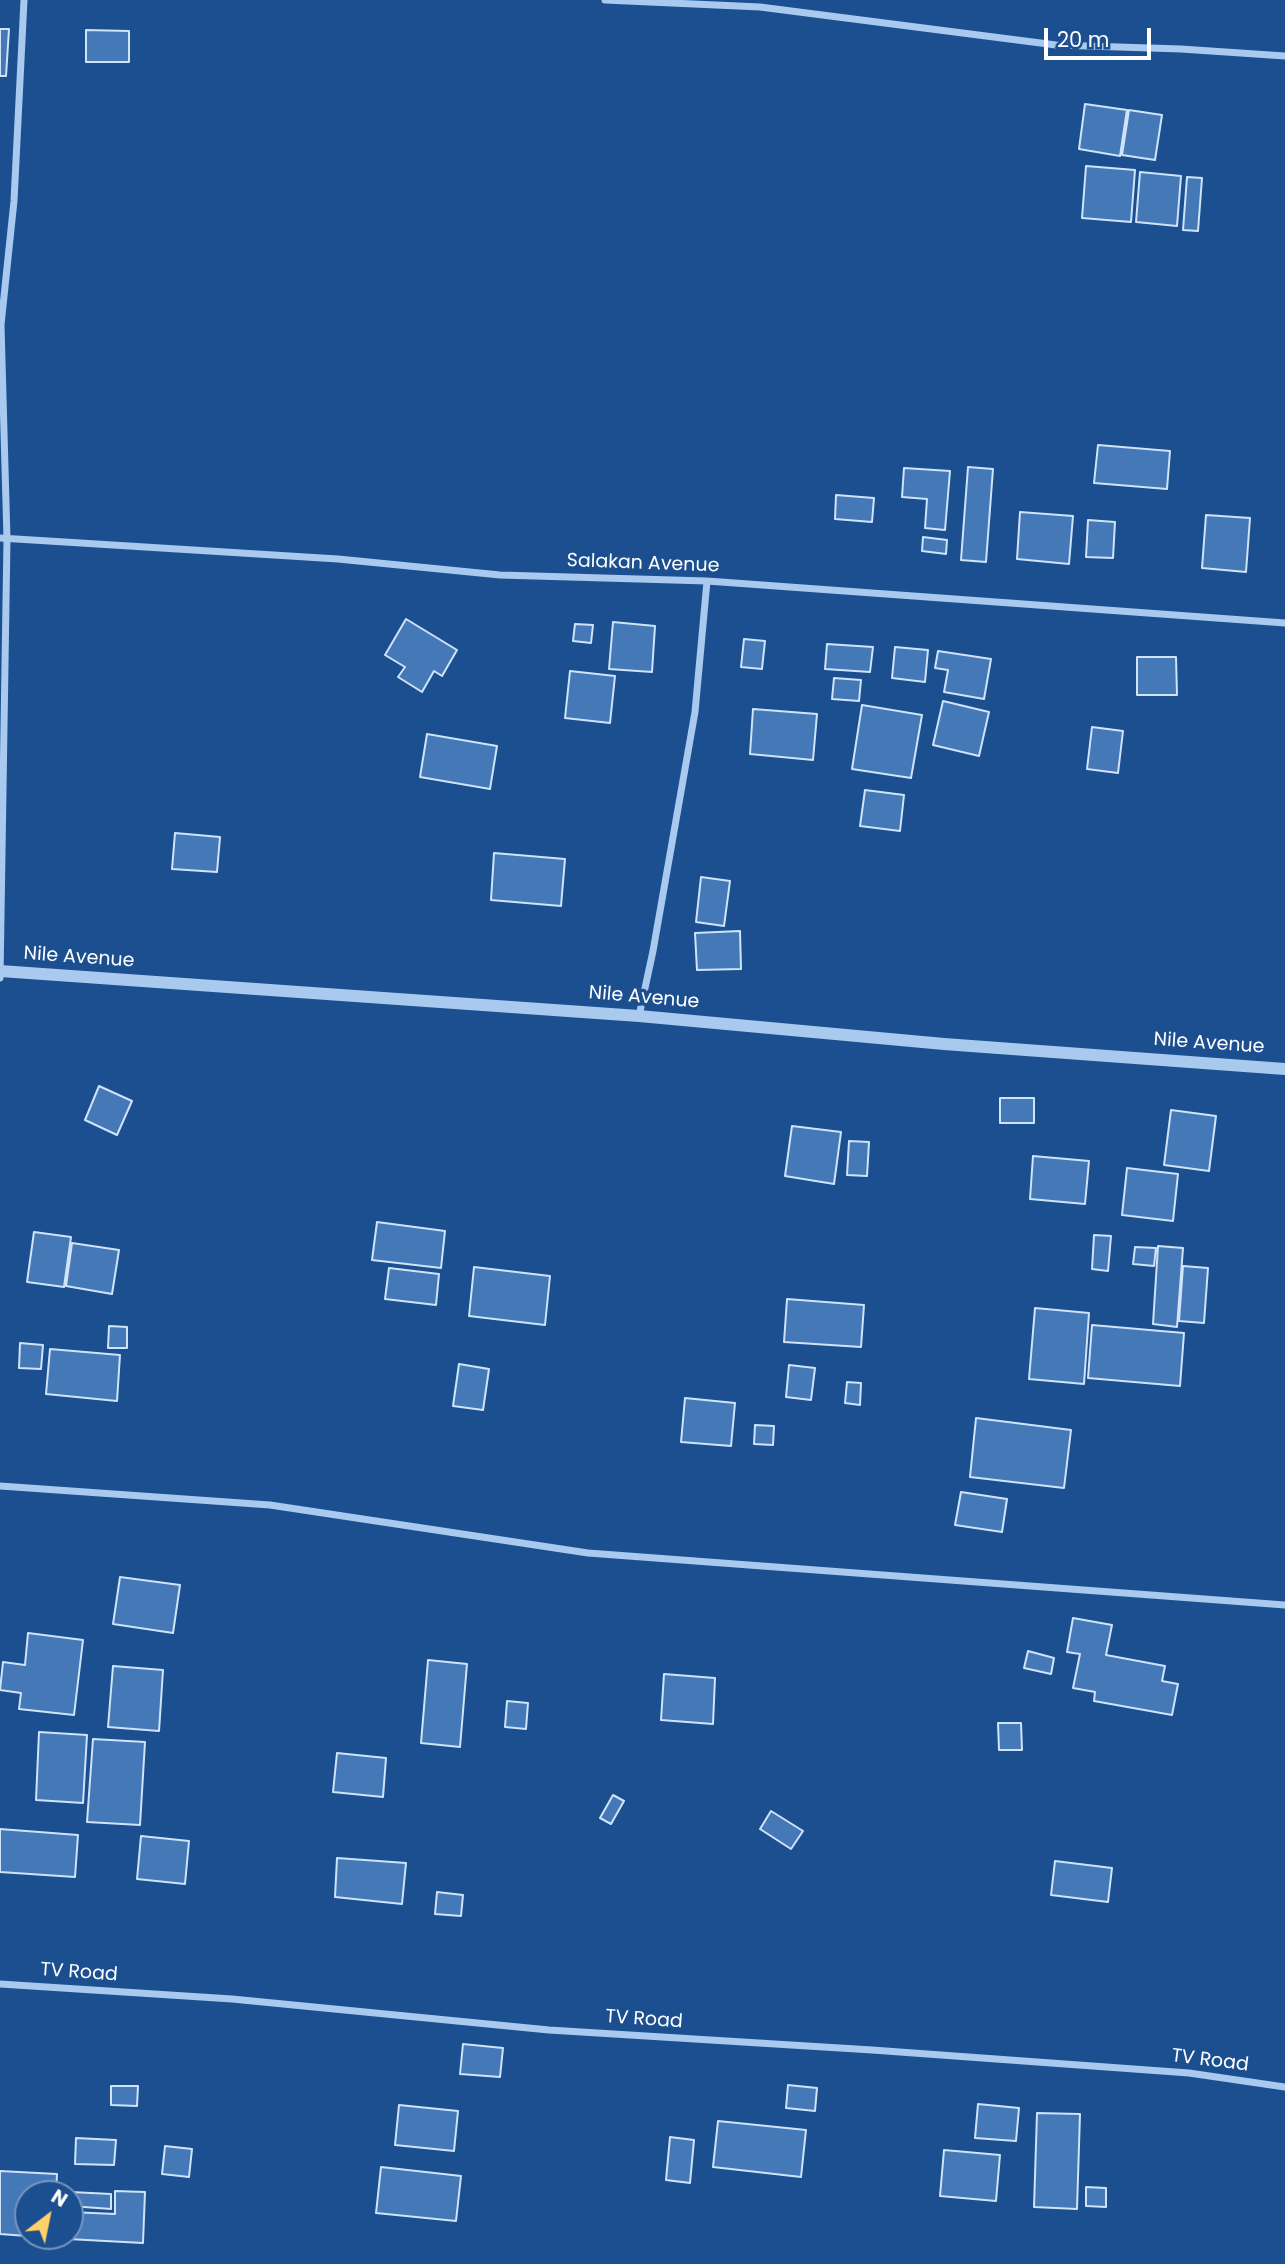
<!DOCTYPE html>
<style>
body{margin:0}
#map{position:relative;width:1285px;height:2264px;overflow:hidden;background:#1b4f8f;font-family:Poppins,sans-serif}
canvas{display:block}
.north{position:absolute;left:14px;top:2180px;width:70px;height:70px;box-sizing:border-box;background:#1b4f8f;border:2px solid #7695bc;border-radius:50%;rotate:32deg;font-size:19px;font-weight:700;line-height:28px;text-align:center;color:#fff}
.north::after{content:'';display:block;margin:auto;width:24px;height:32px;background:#ffd166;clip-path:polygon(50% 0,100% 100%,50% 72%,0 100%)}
.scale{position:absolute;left:1044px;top:28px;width:107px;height:32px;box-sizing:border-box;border:4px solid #fff;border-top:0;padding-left:9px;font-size:21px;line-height:24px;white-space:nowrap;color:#fff;-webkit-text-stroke:5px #1b4f8f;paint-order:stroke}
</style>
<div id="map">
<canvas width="1285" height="2264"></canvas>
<div class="north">N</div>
<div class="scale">20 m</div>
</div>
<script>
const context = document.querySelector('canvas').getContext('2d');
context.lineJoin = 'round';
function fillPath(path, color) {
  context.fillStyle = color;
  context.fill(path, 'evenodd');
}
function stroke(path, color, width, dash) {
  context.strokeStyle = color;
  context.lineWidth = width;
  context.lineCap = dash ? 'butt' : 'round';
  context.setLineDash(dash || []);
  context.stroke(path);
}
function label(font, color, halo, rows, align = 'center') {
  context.font = font + ' Poppins,sans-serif';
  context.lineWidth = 7;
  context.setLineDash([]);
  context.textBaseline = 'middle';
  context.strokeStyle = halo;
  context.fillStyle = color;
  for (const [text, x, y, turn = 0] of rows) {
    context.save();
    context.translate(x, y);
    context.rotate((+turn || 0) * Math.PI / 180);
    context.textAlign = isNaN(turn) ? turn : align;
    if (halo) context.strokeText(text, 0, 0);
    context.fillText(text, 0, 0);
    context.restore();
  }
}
const building = new Path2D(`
 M0,29H9L6,76H0Z
 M86,30L129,31V62H86Z
 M1085,104L1127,110L1120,156L1079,149Z
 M1129,110L1162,115L1155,160L1122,155Z
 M1086,166L1135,170L1131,222L1082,218Z
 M1140,172L1181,176L1177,226L1136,222Z
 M1187,177L1202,178L1198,231L1183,230Z
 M1098,445L1170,451L1167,489L1094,483Z
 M968,467L993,469L986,562L961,560Z
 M904,468L950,471L945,530L925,528L927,499L902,497Z
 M836,495L874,498L872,522L835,519Z
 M1020,512L1073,516L1069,564L1017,559Z
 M1206,515L1250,518L1246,572L1202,568Z
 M1088,520L1115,522L1113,558L1086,557Z
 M923,537L947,540L946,554L922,551Z
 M406,619L457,650L442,676L434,671L422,692L398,677L405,667L385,655Z
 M613,622L655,626L652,672L609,669Z
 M575,624L593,625L591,643L573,641Z
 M744,639L765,641L762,669L741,667Z
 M827,644L873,647L870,672L825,669Z
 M895,647L928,650L925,682L892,678Z
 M938,651L991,659L984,699L944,692L948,670L935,668Z
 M1137,657H1176L1177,695H1137Z
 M570,671L615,676L610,723L565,718Z
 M834,678L861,680L859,701L832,699Z
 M943,701L989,712L979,756L933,745Z
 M862,705L922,715L911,778L852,769Z
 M753,709L817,714L813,760L750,754Z
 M1092,727L1123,731L1118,773L1087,769Z
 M427,734L497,746L490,789L420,777Z
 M865,790L904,795L900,831L860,826Z
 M175,833L220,837L217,872L172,869Z
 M494,853L565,859L561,906L491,900Z
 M701,877L730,881L724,926L696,922Z
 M740,931L741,969L697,970L695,933Z
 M99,1086L132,1101L117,1135L85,1120Z
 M1000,1098H1034V1123H1000Z
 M1171,1110L1216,1116L1209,1171L1164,1165Z
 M792,1126L841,1132L834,1184L785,1176Z
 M849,1141L869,1142L867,1176L847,1175Z
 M1033,1156L1089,1161L1085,1204L1030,1199Z
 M1127,1168L1178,1174L1173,1221L1122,1215Z
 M377,1222L445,1231L441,1268L372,1260Z
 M34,1232L71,1237L64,1287L27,1282Z
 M1094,1235L1111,1236L1108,1271L1092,1269Z
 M72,1243L119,1250L112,1294L66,1286Z
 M1158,1246L1183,1248L1177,1327L1153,1324Z
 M1135,1247L1156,1248L1154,1266L1133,1264Z
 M1183,1266L1208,1268L1204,1323L1179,1321Z
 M474,1267L550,1276L545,1325L469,1316Z
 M389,1268L439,1274L436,1305L385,1299Z
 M787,1299L864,1305L861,1347L784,1342Z
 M1035,1308L1089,1313L1084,1384L1029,1379Z
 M1092,1325L1184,1333L1180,1386L1088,1378Z
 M109,1326L127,1327V1348H108Z
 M20,1343L43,1345L41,1369L19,1368Z
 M50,1349L120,1355L117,1401L46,1394Z
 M459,1364L489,1369L483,1410L453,1406Z
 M789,1365L815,1368L811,1400L786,1397Z
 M847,1382L861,1383L860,1405L845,1403Z
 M685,1398L735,1403L731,1446L681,1442Z
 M976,1418L1071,1430L1064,1488L970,1477Z
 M755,1425L774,1426L773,1445L754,1444Z
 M961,1492L1007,1499L1002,1532L955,1525Z
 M120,1577L180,1585L173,1633L113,1624Z
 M1073,1618L1112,1625L1106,1655L1165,1666L1162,1681L1178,1684L1172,1715L1094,1701L1095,1692L1073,1688L1080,1654L1067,1652Z
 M28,1633L83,1640L74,1715L19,1709L21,1693L0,1690L3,1662L25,1665Z
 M1028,1651L1054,1658L1051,1674L1024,1668Z
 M428,1660L467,1664L460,1747L421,1743Z
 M113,1666L163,1670L159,1731L108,1727Z
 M664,1674L715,1678L713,1724L661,1720Z
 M507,1701L528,1703L526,1729L505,1727Z
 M998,1723H1021L1022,1750H999Z
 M39,1732L87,1735L83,1803L36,1800Z
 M93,1739L145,1742L140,1825L87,1822Z
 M337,1753L386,1758L383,1797L333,1792Z
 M613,1795L624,1801L611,1824L600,1818Z
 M771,1811L803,1831L791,1849L760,1829Z
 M0,1829L78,1835L75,1877L0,1872Z
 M141,1836L189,1841L185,1884L137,1879Z
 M337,1858L406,1863L402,1904L335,1897Z
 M1055,1861L1112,1868L1108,1902L1051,1895Z
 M437,1892L463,1895L461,1916L435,1914Z
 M463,2044L503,2048L500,2077L460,2074Z
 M788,2085L817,2088L815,2111L786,2108Z
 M111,2086H138L137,2106L111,2105Z
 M978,2104L1019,2108L1016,2141L975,2138Z
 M399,2105L458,2111L454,2151L395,2145Z
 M1037,2113L1080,2114L1077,2209L1034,2207Z
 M718,2121L806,2130L801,2177L713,2167Z
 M670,2137L694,2140L690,2183L666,2180Z
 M76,2138L116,2140L114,2165L75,2164Z
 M165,2146L192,2149L189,2177L162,2174Z
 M944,2150L1000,2155L996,2201L940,2196Z
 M381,2167L461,2176L456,2221L376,2213Z
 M0,2171L57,2174L56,2194H28V2236L54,2238L0,2234Z
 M1086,2187L1106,2188V2207L1086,2206Z
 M115,2191L145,2192L143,2243L68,2239V2236H70V2212L115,2214Z
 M71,2192L111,2194V2209L70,2206Z`);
const minor = new Path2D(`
 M605,0L760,7L1056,45L1181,49L1285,56
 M0,538L338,559L500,575L707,581L1285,623
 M0,978L7,539L1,325L14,201L24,0
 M639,1016L653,951L695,712L707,581
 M0,1486L270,1505L588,1553L1285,1605
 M0,1984L232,1999L549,2030L872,2050L1189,2073L1285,2087`);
const tertiary = new Path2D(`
 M0,971L639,1016L944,1044L1285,1069`);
const streetNames = [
 ["Salakan Avenue",643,564,2],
 ["Nile Avenue",79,958,4],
 ["Nile Avenue",644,998,5],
 ["Nile Avenue",1209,1044,4],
 ["TV Road",79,1973,4],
 ["TV Road",644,2020,4],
 ["TV Road",1210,2061,7]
];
fillPath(building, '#4478b7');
stroke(building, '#cfe3fa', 2);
stroke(minor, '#a9c9ee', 7);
stroke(tertiary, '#a9c9ee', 12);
label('19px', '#fff', '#1b4f8f', streetNames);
</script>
